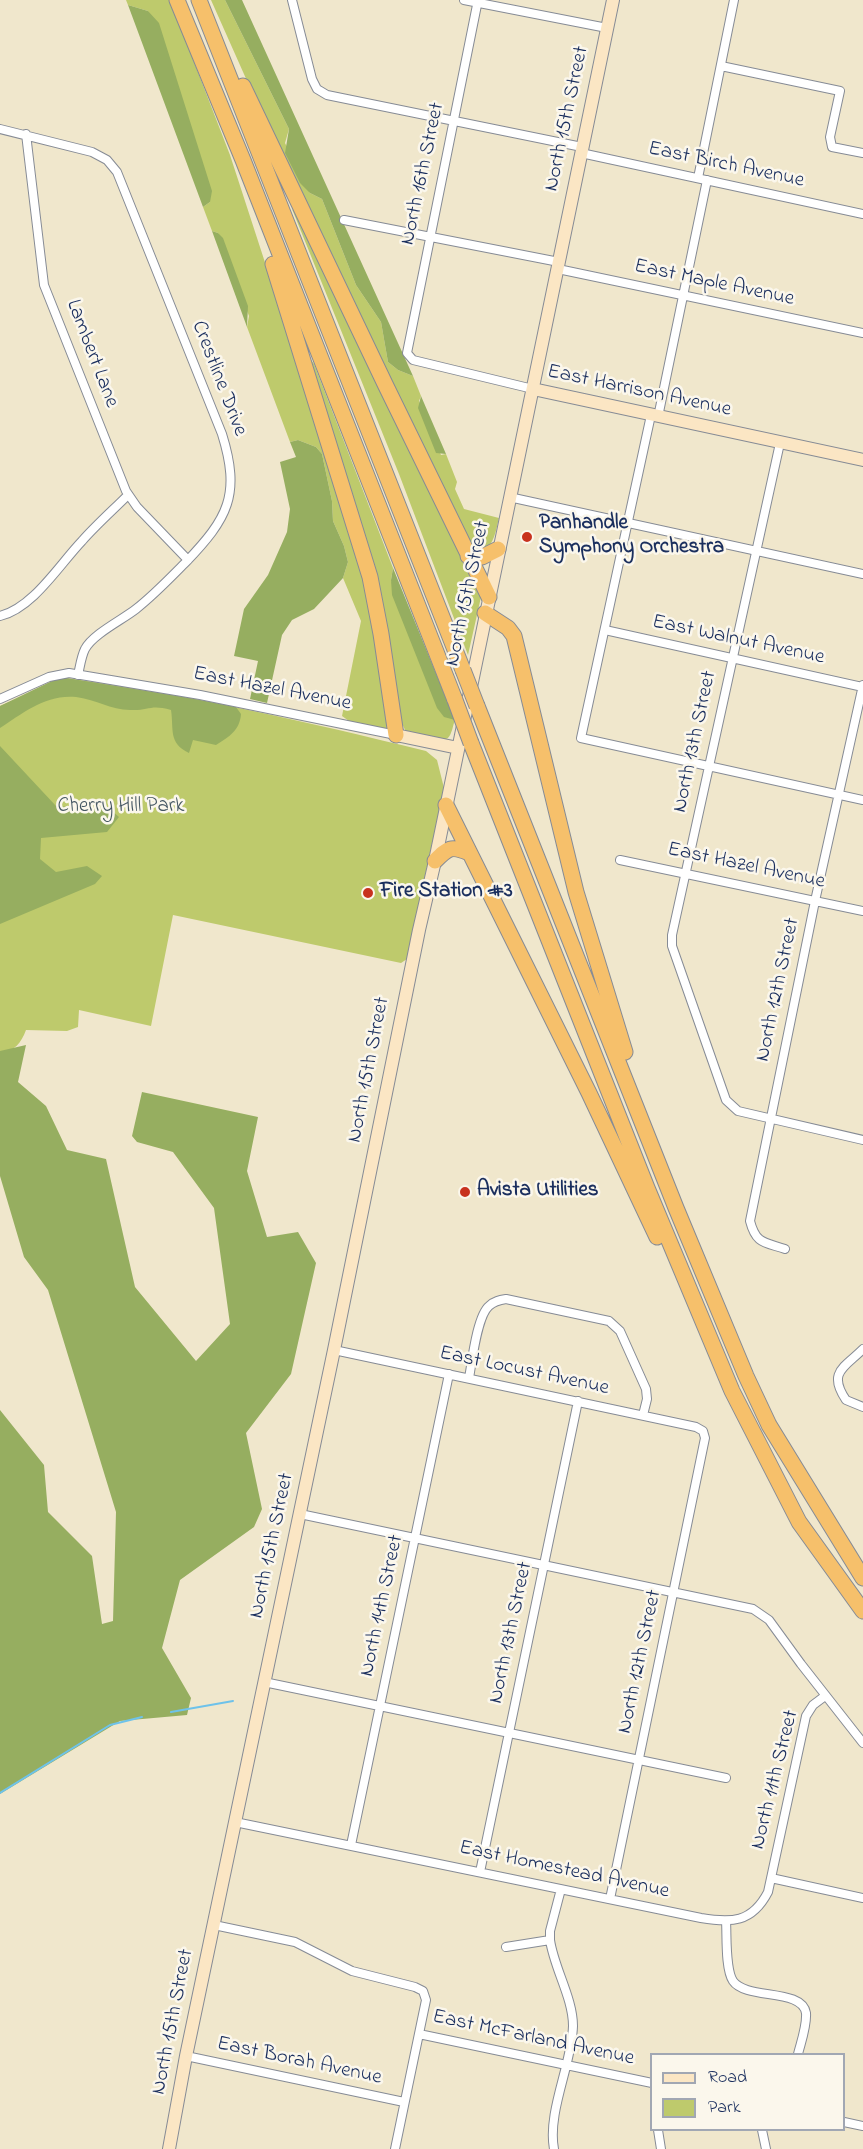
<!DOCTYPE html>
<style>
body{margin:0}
#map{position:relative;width:863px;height:2149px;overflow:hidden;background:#f0e7cc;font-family:"Indie Flower",sans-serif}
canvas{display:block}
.legend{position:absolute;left:650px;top:2053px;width:195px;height:78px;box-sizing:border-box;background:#fbf7ec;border:2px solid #a1a7b3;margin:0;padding:8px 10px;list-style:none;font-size:18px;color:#1b2f5e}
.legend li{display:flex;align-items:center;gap:12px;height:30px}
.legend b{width:30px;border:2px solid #a1a7b3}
</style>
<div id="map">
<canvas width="863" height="2149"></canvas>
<ul class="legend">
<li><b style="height:8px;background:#fbe6c4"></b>Road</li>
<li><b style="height:16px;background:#beca6c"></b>Park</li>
</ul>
</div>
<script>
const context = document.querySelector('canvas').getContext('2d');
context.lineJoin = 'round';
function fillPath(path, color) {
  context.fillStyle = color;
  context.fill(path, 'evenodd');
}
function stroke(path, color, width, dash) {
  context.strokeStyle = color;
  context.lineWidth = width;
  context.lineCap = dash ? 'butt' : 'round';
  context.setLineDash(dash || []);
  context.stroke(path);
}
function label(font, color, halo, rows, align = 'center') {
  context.font = font + ' "Indie Flower",sans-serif';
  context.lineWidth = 5;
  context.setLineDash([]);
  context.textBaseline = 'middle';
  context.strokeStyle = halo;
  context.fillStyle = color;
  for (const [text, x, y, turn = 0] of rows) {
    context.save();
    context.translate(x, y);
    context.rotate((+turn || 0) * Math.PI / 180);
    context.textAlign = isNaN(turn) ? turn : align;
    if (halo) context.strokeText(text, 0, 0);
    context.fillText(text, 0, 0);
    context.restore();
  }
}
const green = new Path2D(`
 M126,0H170L230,155L357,545L374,621L388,730L349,721L342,716L361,621L343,578L348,562L344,546L333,521L332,501L322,454L316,447L298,440L290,442L247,327L249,316L218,233L212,231L203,207L210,202L148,11L128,5Z
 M211,0H225L289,129L285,143L310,193L322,199L356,285L381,322L388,362L398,370L413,376L421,396L419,401L441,455L446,454L457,482L455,489L464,509L499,518C496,530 494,545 483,552L471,550L280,155Z
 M292,209L298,215L481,597L468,655L399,474Z
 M309,357L314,364L393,568L391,580L455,720C453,725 452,734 448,738C438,745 416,735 406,732L399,717L375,578L360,520L310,364Z
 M66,678C188,694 307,722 426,751L437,760L444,788L407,959L401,963L173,915L151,1026L79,1010L78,1027L67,1031L26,1030C21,1043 15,1051 0,1053V706Z`);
const forest = new Path2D(`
 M225,0H242L413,376L398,370L388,362L381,322L356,285L322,199L310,193L300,183L285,153L289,129Z
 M128,5L148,11L159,23L212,191L210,202L203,207Z
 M212,231L218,233L223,238L248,306L247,327Z
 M421,396L446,454L436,453L418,408Z
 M298,440L316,447L322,454L332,501L333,521L344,546L348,562L343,578L314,609L292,620L282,635L267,703L250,699L258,661L234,656L244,609L268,575L287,532L290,509L280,462L296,457L290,442Z
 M393,568L455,720L444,717L437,708L392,595L391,580Z
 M66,678L190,698L236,707L241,714C240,730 229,737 216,745L193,740L189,753C168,743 174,729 171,710C150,704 149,711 130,710C111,710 95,699 76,697C46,694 23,713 0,728V706L54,680Z
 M0,746L56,806L111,810L119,817L107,832L41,838L40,859L56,872L87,866L102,876L95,884L0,924Z
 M26,1045L18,1082L46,1106L67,1150L106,1159L135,1287L196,1361L230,1324L214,1208L173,1152L137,1142L132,1136L142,1092L258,1117L247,1171L267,1237L298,1232L316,1263L291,1374L246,1433L262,1509L254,1527L180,1580L162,1648L191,1698L187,1715L120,1721L0,1794V1410L44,1465L48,1512L92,1556L102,1624L113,1621L116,1512L48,1290L24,1257L0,1176V1051Z`);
const stream = new Path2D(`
 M171,1712L233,1701
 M0,1793L110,1725L142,1717`);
const street = new Path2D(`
 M292,0L312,79L317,89L327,95L582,147
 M464,0L607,28
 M478,0L407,353L413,360L533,389
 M721,66L840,91L830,137L832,147L863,153
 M0,129L92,152L107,160L117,172L222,434C241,495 228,518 186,562C170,578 154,595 136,609C122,620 93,634 85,649C81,657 80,667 78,675
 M26,134L44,285L126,491L137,507L188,560
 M581,153L863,214
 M698,178L734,0
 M344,220L559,262
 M558,269L863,333
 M651,415L581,738L863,800
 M658,417L707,180
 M780,443L672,935V946L726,1100L738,1111L863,1140
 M509,497L863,574
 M0,616C33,608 59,565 82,541C96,525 113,510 128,495
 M605,630L863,687
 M0,699L49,677L69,673L200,695L396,735
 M620,860L863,911
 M785,1249C764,1242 756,1244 750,1221L815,901L863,685
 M863,1349C845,1367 827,1372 846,1400L863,1407
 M334,1350L696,1427L703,1431L705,1438L610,1899
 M469,1378C472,1362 477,1316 489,1306C494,1301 500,1300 506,1299L609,1321L620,1331L646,1389L647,1399L643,1415
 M300,1514L753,1609L769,1620L801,1664L863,1743
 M264,1682L726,1778
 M235,1822L701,1918C731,1923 752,1923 768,1892L806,1716L813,1705L825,1696
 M351,1845L449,1374
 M480,1872L578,1401
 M771,1878L863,1898
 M726,1921C727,1935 725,1969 733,1981C746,2000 802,1988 806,2013C807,2026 801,2042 798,2054
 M214,1925L295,1942L352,1971L415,1987L423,1991L426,2000L395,2149
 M506,1947L550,1940
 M419,2034L652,2083
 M186,2056L404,2102
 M844,2122L863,2126
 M658,2130L661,2149
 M762,2130L766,2149
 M554,2149C547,2112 572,2064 573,2026C573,1998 554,1968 550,1940V1931L561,1889`);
const secondary = new Path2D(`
 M533,389L863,460
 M396,735L458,748
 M169,2149L186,2056L334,1350L419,930L435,861L613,0`);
const highway = new Path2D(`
 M177,0L243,160L455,700
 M199,0L463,670
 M243,86L385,384L489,597
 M273,264L370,577L381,634L396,735
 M468,556L482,557L498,549
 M485,613L508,628L514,636L576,892L625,1052
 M477,706L676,1208L746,1376L769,1425L863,1578
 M471,743L647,1188L732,1391L799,1522L863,1611
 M446,805L589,1093L657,1237
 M435,861C448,848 451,845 469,853`);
const highwayBridge = new Path2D(`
 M463,670L477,706
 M455,700L471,743`);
const markers = [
 [527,537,6,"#c8321e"],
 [368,893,6,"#c8321e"],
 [465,1192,6,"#c8321e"]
];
const streetNames = [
 ["North 15th Street",568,119,-78],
 ["East Birch Avenue",726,166,12],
 ["North 16th Street",424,174,-78],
 ["East Maple Avenue",714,284,12],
 ["Lambert Lane",91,354,69],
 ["Crestline Drive",218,379,69],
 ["East Harrison Avenue",639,392,12],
 ["North 15th Street",469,594,-78],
 ["East Walnut Avenue",738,641,12],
 ["East Hazel Avenue",272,690,11],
 ["North 13th Street",696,742,-78],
 ["East Hazel Avenue",746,867,12],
 ["North 12th Street",779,990,-78],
 ["North 15th Street",370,1070,-79],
 ["East Locust Avenue",524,1372,12],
 ["North 15th Street",273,1546,-78],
 ["North 14th Street",383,1606,-78],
 ["North 13th Street",512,1633,-78],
 ["North 12th Street",641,1662,-78],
 ["North 11th Street",776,1780,-76],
 ["East Homestead Avenue",564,1871,12],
 ["North 15th Street",174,2022,-79],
 ["East McFarland Avenue",533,2039,12],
 ["East Borah Avenue",299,2062,12]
];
const poiNames = [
 ["Panhandle",539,525],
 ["Symphony Orchestra",539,549],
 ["Fire Station #3",380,893],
 ["Avista Utilities",477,1192]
];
const parkNames = [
 ["Cherry Hill Park",121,808]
];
fillPath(green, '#beca6c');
fillPath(forest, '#96ae60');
stroke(stream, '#6ec2ea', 2);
stroke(street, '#868b95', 10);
stroke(secondary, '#868b95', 14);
stroke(highway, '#868b95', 17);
stroke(street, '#fff', 8);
stroke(secondary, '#fbe6c4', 12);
stroke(highway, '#f6c06b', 15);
stroke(highwayBridge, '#868b95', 17, []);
stroke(highwayBridge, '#f6c06b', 15);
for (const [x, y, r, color] of markers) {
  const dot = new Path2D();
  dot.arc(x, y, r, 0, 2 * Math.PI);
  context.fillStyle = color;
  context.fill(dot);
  stroke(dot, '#fbf7ec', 2);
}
label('21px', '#1b2f5e', '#fbf7ec', streetNames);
label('bold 21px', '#1b2f5e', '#fbf7ec', poiNames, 'left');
label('21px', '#445662', '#fbf7ec', parkNames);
</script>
